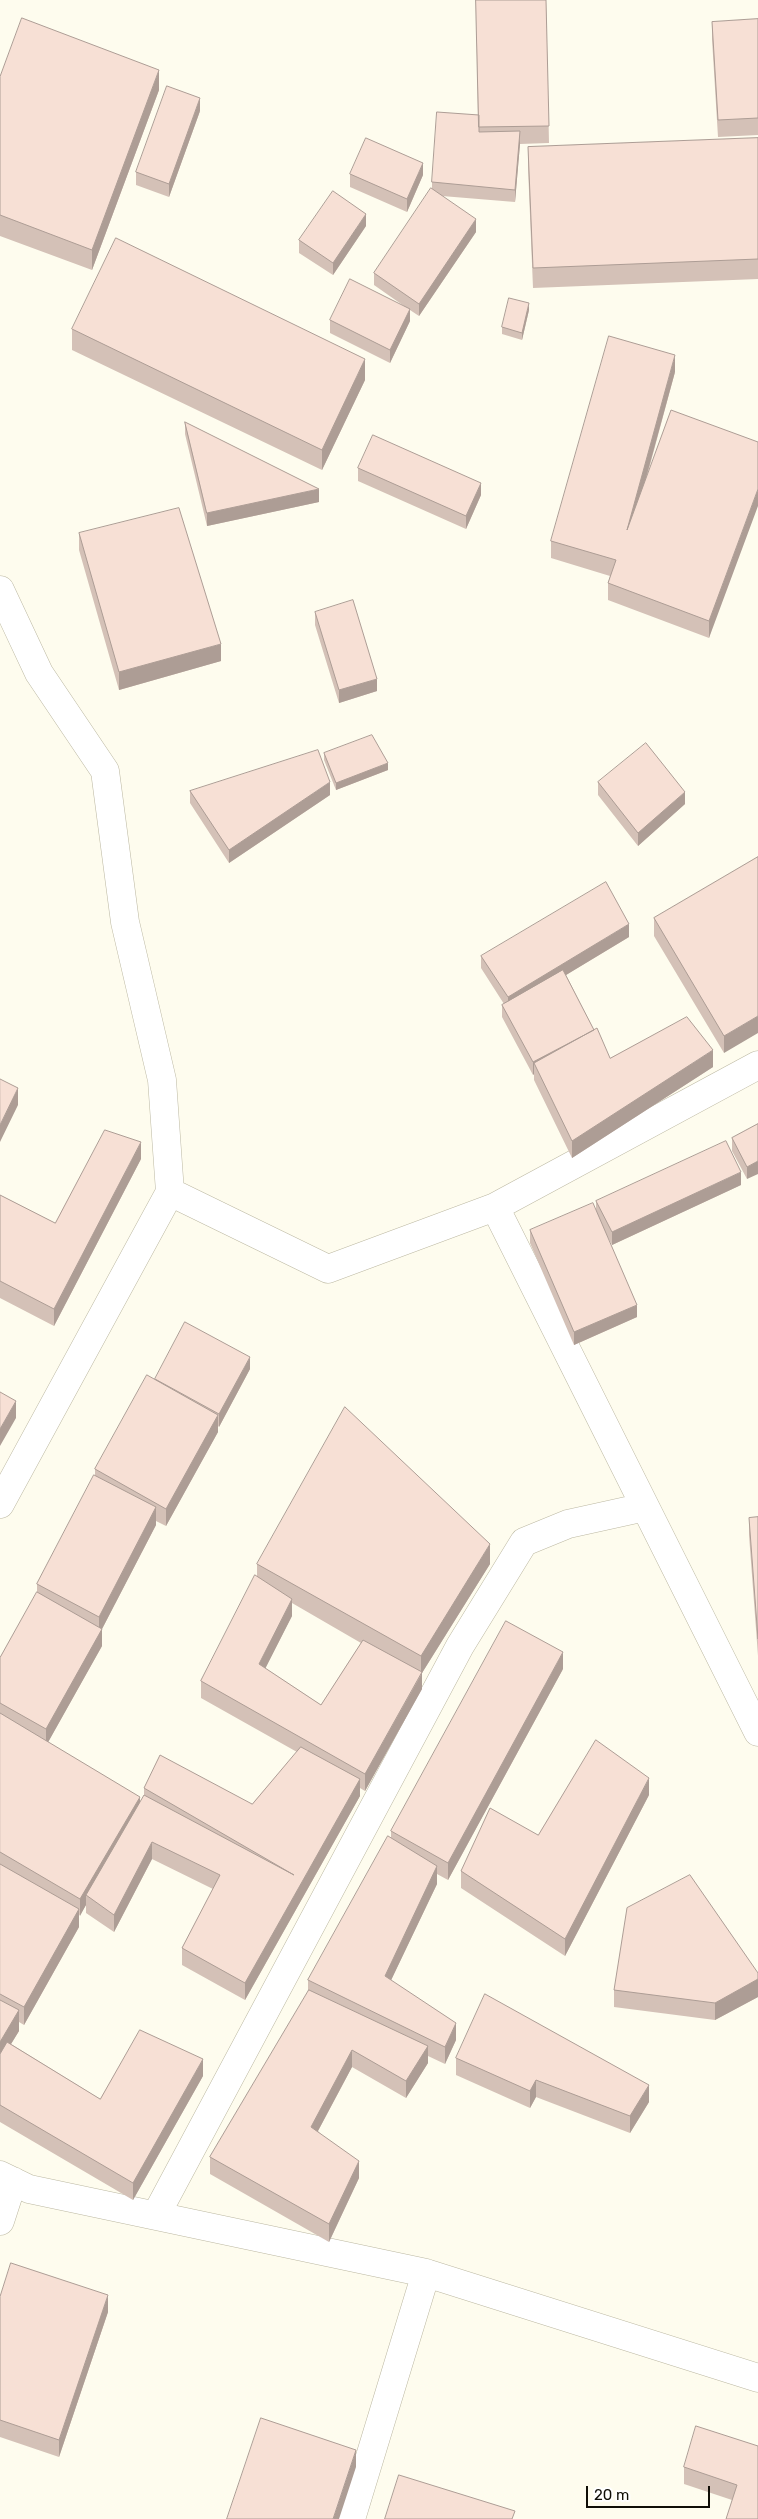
<!DOCTYPE html>
<style>
body{margin:0}
#map{position:relative;width:758px;height:2519px;overflow:hidden;background:#fefcee;font-family:Rubik,sans-serif}
canvas{display:block}
.scale{position:absolute;left:586px;top:2486px;width:124px;height:22px;box-sizing:border-box;border:2px solid #100e07;border-top:0;padding-left:6px;font-size:15px;line-height:18px;white-space:nowrap;color:#100e07;-webkit-text-stroke:4px #fff;paint-order:stroke}
</style>
<div id="map">
<canvas width="758" height="2519"></canvas>
<div class="scale">20 m</div>
</div>
<script>
const context = document.querySelector('canvas').getContext('2d');
context.lineJoin = 'round';
function stroke(path, color, width, dash) {
  context.strokeStyle = color;
  context.lineWidth = width;
  context.lineCap = dash ? 'butt' : 'round';
  context.setLineDash(dash || []);
  context.stroke(path);
}
function fillPath(path, color) {
  context.fillStyle = color;
  context.fill(path, 'evenodd');
}
const minor = new Path2D(`
 M0,590L39,673L105,771L125,922L162,1080L170,1192L0,1504
 M170,1192L328,1269L495,1207L758,1065
 M495,1207L758,1732
 M0,2175L29,2189L426,2273L758,2378
 M156,2215L460,1646L524,1542L568,1524L645,1507
 M0,2221L13,2181
 M351,2519L426,2273`);
const wall = new Path2D(`
 M476,0H546L549,143L520,144L515,202L442,196L476,232L419,316L410,310V321L390,363L330,333V320L404,306L374,285V273L432,189V182L478,115Z
 M758,19V135L718,137L712,39V22Z
 M0,77L159,90L92,270L0,236Z
 M200,111L169,197L136,185V172Z
 M758,138V279L533,288L528,167V147Z
 M350,174L423,175L407,212L350,187Z
 M366,226L333,275L299,253V240Z
 M529,310L522,340L502,334V327Z
 M72,329L365,380L322,470L72,350Z
 M675,372L646,480L758,442L709,638L608,600V583L610,576L551,558V541Z
 M185,422L319,502L207,526L185,434Z
 M358,468L481,495L466,529L358,481Z
 M79,533L221,661L119,690L79,550Z
 M315,612L377,691L339,703L315,625Z
 M324,753L388,770L336,790L324,760Z
 M598,782L685,804L638,846L598,795Z
 M190,791L330,795L229,863L190,803Z
 M758,857L724,1053L654,936V918Z
 M629,937L566,975L594,1030L610,1058L713,1067L572,1158L534,1080V1074L533,1075L502,1017V1005L504,1004L481,968V956Z
 M758,1124L747,1179L732,1151V1138Z
 M141,1159L54,1326L0,1298V1195L55,1223Z
 M741,1185L612,1245L604,1230L637,1317L574,1345L530,1243V1230L596,1212V1201Z
 M250,1369L219,1427L218,1426V1432L166,1526L156,1521V1525L102,1629V1646L48,1742L140,1802L144,1796V1788L252,1804L297,1752L201,1698V1681L257,1577V1564H490L422,1673V1689L365,1791L360,1788V1796L245,2000L182,1965V1948L213,1889L152,1859L114,1932L86,1913V1905L79,1916V1927L24,2025L19,2022V2031L11,2044L100,2099L203,2076L133,2200L0,2122V1658L37,1593V1584L95,1475V1469L155,1379ZM292,1603L361,1643L321,1705L265,1668L292,1616Z
 M758,1517V1656L749,1535V1518Z
 M563,1669L448,1880L437,1874V1884L391,1980L456,2040L445,2064L428,2056V2063L406,2098L352,2067L318,2131L359,2178L329,2242L210,2174V2157L308,1992V1980L391,1838V1831Z
 M649,1795L565,1956L461,1888V1871L538,1835Z
 M758,1973V1997L715,2020L614,2007V1990Z
 M456,2058L649,2102L630,2133L536,2097L530,2108L456,2075Z
 M0,2297L108,2312L59,2457L0,2437Z
 M758,2446L732,2500L684,2484V2467Z`);
const shadedWall = new Path2D(`
 M159,70V90L92,270V250Z
 M200,98V111L169,197V184Z
 M520,131V144L515,202V190Z
 M423,163V175L407,212V199Z
 M366,214V226L333,275V263Z
 M476,219V232L419,316V304Z
 M529,303V310L522,340V333Z
 M410,309V321L390,363V350Z
 M675,355V372L627,547V530Z
 M365,359V380L322,470V450Z
 M481,483V495L466,529V516Z
 M319,489V502L207,526V513Z
 M758,489V506L709,638V621Z
 M221,644V661L119,690V672Z
 M377,679V691L339,703V690Z
 M388,763V770L336,790V783Z
 M330,782V795L229,863V850Z
 M685,792V804L638,846V833Z
 M629,924V937L508,1010V997Z
 M758,1016V1033L724,1053V1036Z
 M594,1030L534,1063V1074L533,1075V1062Z
 M713,1050V1067L572,1158V1141Z
 M18,1088V1105L0,1142V1125Z
 M141,1142V1159L54,1326V1309Z
 M758,1161V1174L747,1179V1167Z
 M741,1172V1185L612,1245V1232Z
 M637,1305V1317L574,1345V1332Z
 M250,1357V1369L219,1427V1414Z
 M16,1401V1418L0,1446V1429Z
 M218,1415V1432L166,1526V1509Z
 M156,1507V1525L102,1629V1646L46,1746V1729L99,1634V1617Z
 M490,1544V1564L422,1673V1689L365,1791V1774L421,1675V1656Z
 M292,1599V1616L259,1681V1664Z
 M563,1652V1669L448,1880V1863Z
 M649,1778V1795L565,1956V1939Z
 M360,1779V1796L245,2000V1983Z
 M140,1797V1814L86,1895V1905L80,1916V1899Z
 M152,1842V1859L114,1932V1915Z
 M437,1866V1884L385,1993V1976Z
 M79,1909V1927L24,2025V2007Z
 M758,1979V1997L715,2020V2003Z
 M19,2010V2031L0,2062V2042Z
 M456,2023V2040L445,2064V2047Z
 M428,2046V2063L406,2098V2081Z
 M352,2050V2067L311,2144V2127Z
 M203,2059V2076L133,2200V2183Z
 M536,2080V2097L530,2108V2091Z
 M649,2085V2102L630,2133V2116Z
 M359,2161V2178L329,2242V2224Z
 M108,2295V2312L59,2457V2440Z
 M356,2450V2467L339,2519H333Z`);
const building = new Path2D(`
 M476,0H546L549,126L479,127Z
 M22,18L159,70L92,250L0,215V77Z
 M758,19V118L718,120L712,22Z
 M167,86L200,98L169,184L136,172Z
 M437,112L479,115V132L520,131L515,190L432,182Z
 M366,138L423,163L407,199L350,174Z
 M758,138V259L533,268L528,147Z
 M431,188L476,219L419,304L374,273Z
 M333,191L366,214L333,263L299,240Z
 M116,238L365,359L322,450L72,329Z
 M350,279L410,309L390,350L330,320Z
 M509,298L529,303L522,333L502,327Z
 M609,336L675,355L627,530L671,410L758,442V489L709,621L608,583L616,560L551,541Z
 M185,422L319,489L207,513Z
 M373,435L481,483L466,516L358,468Z
 M179,508L221,644L119,672L79,533Z
 M353,600L377,679L339,690L315,612Z
 M372,735L388,763L336,783L324,753Z
 M646,743L685,792L638,833L598,782Z
 M318,750L330,782L229,850L190,791Z
 M758,857V1016L724,1036L654,918Z
 M606,882L629,924L508,997L481,956Z
 M563,970L594,1030L533,1062L502,1005Z
 M687,1017L713,1050L572,1141L534,1063L597,1028L610,1058Z
 M0,1079L18,1088L0,1125Z
 M758,1124V1161L747,1167L732,1138Z
 M105,1130L141,1142L54,1309L0,1281V1195L55,1223Z
 M726,1141L741,1172L612,1232L596,1201Z
 M593,1203L637,1305L574,1332L530,1230Z
 M185,1322L250,1357L219,1414L155,1379Z
 M147,1375L218,1415L166,1509L95,1469Z
 M0,1392L16,1401L0,1429Z
 M345,1407L490,1544L421,1656L257,1564Z
 M94,1475L156,1507L99,1617L37,1584Z
 M758,1517V1639L749,1518Z
 M255,1575L292,1599L259,1664L321,1705L363,1640L422,1672L365,1774L201,1681Z
 M37,1592L102,1629L46,1729L0,1703V1658Z
 M506,1621L563,1652L448,1863L391,1831Z
 M0,1713L140,1797L80,1899L0,1852Z
 M596,1740L649,1778L565,1939L461,1871L490,1808L538,1835Z
 M301,1747L360,1779L245,1983L182,1948L220,1875L152,1842L114,1915L86,1895L144,1795L294,1875L144,1788L160,1755L252,1804Z
 M388,1836L437,1866L385,1976L456,2023L445,2047L308,1980Z
 M0,1864L79,1909L24,2007L0,1994Z
 M690,1875L758,1973V1979L715,2003L614,1990L627,1908Z
 M309,1990L428,2046L406,2081L352,2050L311,2127L359,2161L329,2224L210,2157Z
 M485,1994L649,2085L630,2116L536,2080L530,2091L456,2058Z
 M0,2000L19,2010L0,2042Z
 M140,2030L203,2059L133,2183L0,2105V2054L7,2042L100,2099Z
 M11,2263L108,2295L59,2440L0,2420V2297Z
 M261,2418L356,2450L333,2519H227Z
 M696,2426L758,2446V2519H726L737,2485L684,2467Z
 M399,2475L515,2511L512,2519H385Z`);
stroke(minor, '#bcb8a2', 29);
stroke(minor, '#fff', 28);
fillPath(wall, '#d4c1b7');
fillPath(shadedWall, '#ad9d95');
fillPath(building, '#f7e0d5');
stroke(building, '#ad9d95', 1);
</script>
